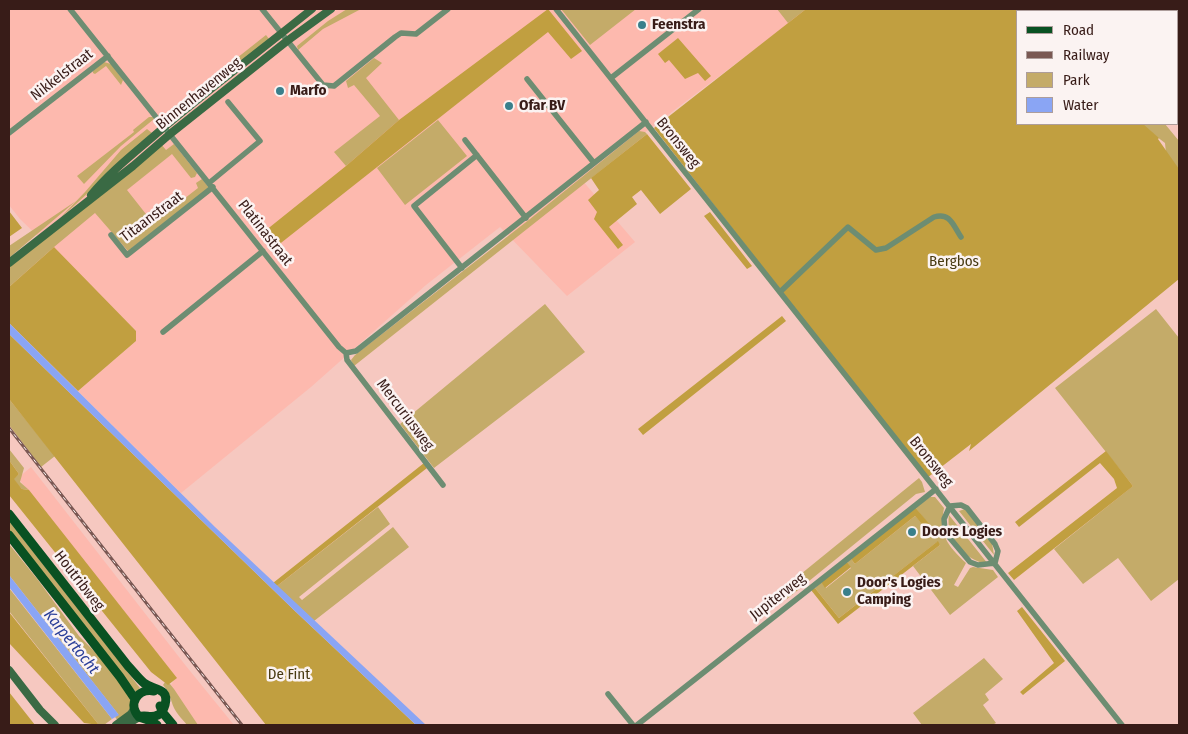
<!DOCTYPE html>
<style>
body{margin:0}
#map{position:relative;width:1188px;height:734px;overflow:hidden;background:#f6c8c0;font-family:"Fira Sans Condensed",sans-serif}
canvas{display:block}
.frame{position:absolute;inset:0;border:10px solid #381c18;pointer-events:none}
.legend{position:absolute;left:1016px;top:10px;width:162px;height:115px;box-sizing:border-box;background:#fbf3f2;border:1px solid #ad9d9b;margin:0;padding:6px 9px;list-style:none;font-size:15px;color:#381c18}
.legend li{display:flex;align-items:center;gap:10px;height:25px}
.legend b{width:25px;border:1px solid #ad9d9b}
</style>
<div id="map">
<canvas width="1188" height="734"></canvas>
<div class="frame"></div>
<ul class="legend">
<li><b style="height:6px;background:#095122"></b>Road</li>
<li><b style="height:6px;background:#7a5853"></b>Railway</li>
<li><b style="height:14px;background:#c4ab69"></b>Park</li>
<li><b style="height:14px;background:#8aa5f4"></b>Water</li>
</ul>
</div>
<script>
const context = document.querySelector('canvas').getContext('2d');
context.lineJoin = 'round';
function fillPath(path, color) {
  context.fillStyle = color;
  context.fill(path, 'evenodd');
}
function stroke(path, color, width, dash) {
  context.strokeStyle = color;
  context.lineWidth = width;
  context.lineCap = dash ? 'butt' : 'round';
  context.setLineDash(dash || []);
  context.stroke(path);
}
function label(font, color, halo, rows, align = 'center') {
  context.font = font + ' "Fira Sans Condensed",sans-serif';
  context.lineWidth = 5;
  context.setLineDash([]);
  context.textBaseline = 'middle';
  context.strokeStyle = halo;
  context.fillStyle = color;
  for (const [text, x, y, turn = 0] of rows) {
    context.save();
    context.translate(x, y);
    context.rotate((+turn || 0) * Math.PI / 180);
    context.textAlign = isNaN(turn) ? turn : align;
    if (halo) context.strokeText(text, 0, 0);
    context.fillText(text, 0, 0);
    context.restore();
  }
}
const built = new Path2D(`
 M9,9H808L582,180L635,242L567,296L500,227L426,285L311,387L181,493L78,391L136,341V331L20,219L9,205Z
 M31,467L186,666L234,725H194L171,685L176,677L18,478Z`);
const green = new Path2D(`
 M347,9H361L323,29L298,50L297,46L328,21Z
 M561,9H636L590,45Z
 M777,9H806L788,23Z
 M266,35L269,39L174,116L170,111Z
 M374,58L382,63L366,78L399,120L346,166L334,152L380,116L354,85L348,88L346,81Z
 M104,62L111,64L123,80L121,85L106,66L95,74L93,73V71Z
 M149,117H153L154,119L121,146L84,184L77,176L134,132L133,130Z
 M438,120L467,156L405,205L377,168Z
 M1134,124H1165L1179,141V170L1166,153L1165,143L1144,127Z
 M147,129L152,133C120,159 93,191 61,217L85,192L121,150Z
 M639,131L645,132L647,134L354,366L351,360L355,355L530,219Z
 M161,144L166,150L174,144L197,173L195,177L191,178L172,154L127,190L153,223L198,188L196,183L202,179L209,188L128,251L95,213L54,247L9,287V267Z
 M76,201L9,258V246Z
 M545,304L585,352L434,468L400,424Z
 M1156,309L1179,338V579L1151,601L1118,558L1083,584L1054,549L1133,486L1055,388Z
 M9,399L55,456L41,467L9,425Z
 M9,449L24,468L20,482L29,490L22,489L13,479L19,474L9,460Z
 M919,478L922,482L925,492L916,494L787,599L780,591Z
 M930,497H935L944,508C939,535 947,545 966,563L954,585L958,587L970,568L973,567L993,570L998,577L950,615L913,566L940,545L937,542L839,618L815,588L821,582L826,588L851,568L847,562L851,559L855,564L915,516L927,529L930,526L915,507Z
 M378,507L390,524L299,597L302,600L393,527L409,547L314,621L277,586Z
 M965,509L992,543L994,555L959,511Z
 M949,515L988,564C965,561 945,538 949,515Z
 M9,521L140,688L136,692L123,677L9,530Z
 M9,544L38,580L79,636L104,661L130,695L131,708L127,715L119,722L115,717L118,714L9,575Z
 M9,588L112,719L104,725H99L9,611Z
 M984,658L1003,679L985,694L989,700L983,705L996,723L992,725H922L913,713Z
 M165,682L168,684H170L174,689L198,725H187C183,720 177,714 174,708C170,699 170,692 163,685Z`);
const forest = new Path2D(`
 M548,9L582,51L571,59L548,32L272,250L260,235L346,166L399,120Z
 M806,9H1053V11H1017V124H1143L1159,138L1158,139L1179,169V279L969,451L971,444L927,478L654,128Z
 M1093,9H1179V116L1177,113V11H1095Z
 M678,38L711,76L705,81L698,73L685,79L669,60L665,63L658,54Z
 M647,134L691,189L660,214L641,190L632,197L637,204L609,227L623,245L618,249L594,219L597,212L588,200L599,190L591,178Z
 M9,211L22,228L9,237Z
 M710,212L752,266L747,269L704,216Z
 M54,247L136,331V341L78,391L9,323V287Z
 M782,316L786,321L643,435L638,429Z
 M9,334L296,612L416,725H266L9,399Z
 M1106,451L1133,486L1132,487L1014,580L1008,573L1117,488L1114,479L1100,463L1019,527L1015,522Z
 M9,460L19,474L14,479L22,489L29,490L177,678L168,685L151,672L9,495Z
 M424,463L427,468L277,586L273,583Z
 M915,507L931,526L927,530L915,516L855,564L851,559Z
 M938,541L940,545L838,624L811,590L815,588L839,618Z
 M847,562L851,567L825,588L821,582Z
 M1022,607L1065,661L1023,695L1020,692L1054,663L1017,611Z
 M9,612L99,725L84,723L9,643Z
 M9,692L35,725H9Z`);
const water = new Path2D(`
 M9,323L215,527L426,725H416L296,612L9,334Z
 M9,575L119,715L112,719L9,587Z`);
const street = new Path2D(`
 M70,9L339,347L346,353L356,351L646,122
 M262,9L323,85L334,86L395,37L401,33L416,34L448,9
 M556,9L1122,725
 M611,78L699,9
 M527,79L594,163
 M9,133L108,56
 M465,140L526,218
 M209,183L260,141L228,102
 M111,235L127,255L213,187
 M462,268L414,206L477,155
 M780,292L848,227L876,250L886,248L934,217C950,212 953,225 961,237
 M163,332L263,251
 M346,353L347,360L443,485
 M961,505L967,508L995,544L998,551L995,563L978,565L970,562L949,537L945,531L944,519L950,506Z
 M608,694L633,725
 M637,725L936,489`);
const secondary = new Path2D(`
 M91,195C110,172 133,154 155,135C206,91 260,51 312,9
 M9,263L133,166L170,134L287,41L331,9
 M9,670L40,710L55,725
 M116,725L131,714L134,709
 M126,725L139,717`);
const primary = new Path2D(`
 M9,514L128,666C133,671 138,678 144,683C152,690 170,687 165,705C164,709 161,713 158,715C151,719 145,714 139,717
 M9,535L120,677L135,699
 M154,691C138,688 127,704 139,717L151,721L157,725
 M160,706L163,713L173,725`);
const rail = new Path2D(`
 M9,428L242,725`);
const markers = [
 [642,25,5,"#397f8b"],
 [280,91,5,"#397f8b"],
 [509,106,5,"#397f8b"],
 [912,532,5,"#397f8b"],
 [847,592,5,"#397f8b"]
];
const poiNames = [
 ["Feenstra",652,25],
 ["Marfo",290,91],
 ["Ofar BV",519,106],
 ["Doors Logies",922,532],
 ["Door's Logies",857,583],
 ["Camping",857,600]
];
const streetNames = [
 ["Nikkelstraat",62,75,-38],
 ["Binnenhavenweg",199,94,-39],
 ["Bronsweg",678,143,51],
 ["Titaanstraat",152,217,-37],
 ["Platinastraat",265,233,52],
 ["Mercuriusweg",405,415,53],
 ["Bronsweg",931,462,51],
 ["Houtribweg",79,581,52],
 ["Jupiterweg",778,597,-38]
];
const parkNames = [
 ["Bergbos",954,262],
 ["De Fint",289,675]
];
const waterNames = [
 ["Karpertocht",71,642,51]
];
fillPath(built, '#fdb9ae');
fillPath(green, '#c4ab69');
fillPath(forest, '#c19f40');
fillPath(water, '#8aa5f4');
stroke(street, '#6d8d72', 5.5);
stroke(secondary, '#3a6a44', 8);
stroke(primary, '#095122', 9);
stroke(rail, '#7a5853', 3);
stroke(rail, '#fbf3f2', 1, [4]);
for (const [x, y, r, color] of markers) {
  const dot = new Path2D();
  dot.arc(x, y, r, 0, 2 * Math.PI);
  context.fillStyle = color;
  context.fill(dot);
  stroke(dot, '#fbf3f2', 2);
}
label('bold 15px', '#381c18', '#fbf3f2', poiNames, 'left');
label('15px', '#381c18', '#fbf3f2', streetNames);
label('15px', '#483a12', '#fbf3f2', parkNames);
label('italic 16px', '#2b3f99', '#fbf3f2', waterNames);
</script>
